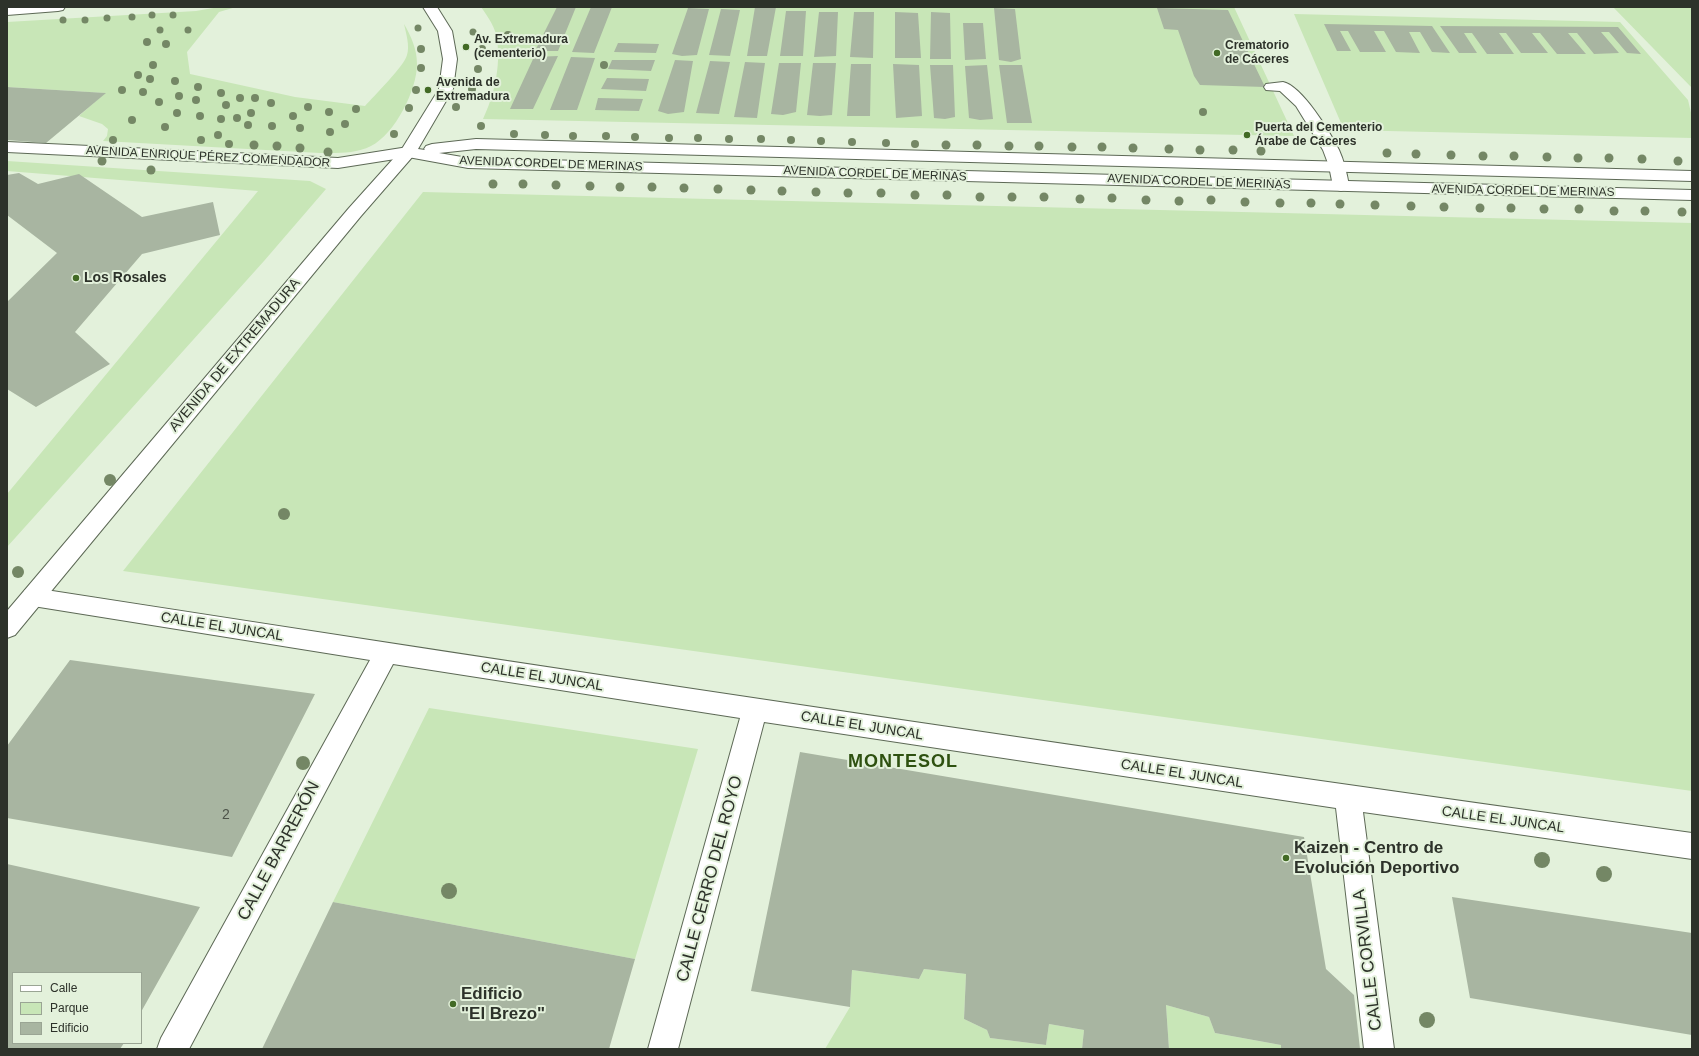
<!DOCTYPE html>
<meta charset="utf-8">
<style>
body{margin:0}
#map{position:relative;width:1699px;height:1056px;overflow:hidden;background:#e3f1db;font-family:Arial,sans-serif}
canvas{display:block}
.frame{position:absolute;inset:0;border:8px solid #2d322a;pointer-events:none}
.legend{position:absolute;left:12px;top:972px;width:130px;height:72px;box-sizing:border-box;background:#e3f1db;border:1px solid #9aa594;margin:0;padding:5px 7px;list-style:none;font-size:12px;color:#2d322a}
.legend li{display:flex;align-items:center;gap:8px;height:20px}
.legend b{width:20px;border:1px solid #9aa594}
</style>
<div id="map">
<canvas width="1699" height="1056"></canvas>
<div class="frame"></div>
<ul class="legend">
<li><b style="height:5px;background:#fff"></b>Calle</li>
<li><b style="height:11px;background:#c8e6b7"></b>Parque</li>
<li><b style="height:11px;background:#a8b5a1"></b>Edificio</li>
</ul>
</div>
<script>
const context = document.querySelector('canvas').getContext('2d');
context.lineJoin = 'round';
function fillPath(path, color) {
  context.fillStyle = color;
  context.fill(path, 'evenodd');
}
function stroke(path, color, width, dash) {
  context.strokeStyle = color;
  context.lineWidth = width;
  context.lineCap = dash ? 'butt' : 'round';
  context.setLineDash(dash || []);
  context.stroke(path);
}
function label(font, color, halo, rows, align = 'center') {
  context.font = font + ' Arial,sans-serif';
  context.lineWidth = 4;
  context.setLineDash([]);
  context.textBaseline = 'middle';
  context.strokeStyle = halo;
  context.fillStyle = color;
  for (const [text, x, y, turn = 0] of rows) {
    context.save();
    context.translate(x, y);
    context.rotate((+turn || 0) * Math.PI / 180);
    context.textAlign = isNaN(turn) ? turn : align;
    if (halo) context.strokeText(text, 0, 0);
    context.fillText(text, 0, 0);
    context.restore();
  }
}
const green = new Path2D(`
 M219,7H236L219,12L187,52L190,74L295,97L365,106C373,97 405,65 407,55C410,46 406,33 404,24C411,36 417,49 417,64C417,90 395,134 371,146C355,154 337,153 320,153L103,141L107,136L108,129L102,124L79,116L105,93L7,87V22L196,11Z
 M481,7H1234L1294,136L483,119C494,96 501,66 497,40C496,28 488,17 481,7Z
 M1613,7H1692V88Z
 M1294,14L1620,22L1688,100L1692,117V138L1344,130Z
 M7,161L310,181L326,189L264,261L7,547V494L258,191L7,171Z
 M423,192L1692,223V791L123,571Z
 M429,708L698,749L635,959L333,902Z
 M924,969L966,974L964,1019L987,1030L990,1038L1046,1045L1049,1024L1084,1030L1082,1049H825L850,1007L852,970L919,979Z
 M1166,1005L1209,1017L1215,1033L1281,1045V1049H1169Z`);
const building = new Path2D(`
 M557,7H576L558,51H535Z
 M591,7H612L594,53L572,52Z
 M755,7H776L767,56H747Z
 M688,8L709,9L697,55L682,56L672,54Z
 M994,8L1015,9L1021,59L1011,62L999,60Z
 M1157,8L1228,10L1265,87L1200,85L1194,76L1178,30L1164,29Z
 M721,9L740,10L730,56L709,55Z
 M786,11H806L803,56H780Z
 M819,12H838L836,56L814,57Z
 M854,12H874L873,58L850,57Z
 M895,12L918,13L921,58H895Z
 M931,12L950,13L951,59H930Z
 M963,23H983L986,59L965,60Z
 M1324,24L1432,26L1450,53L1432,52L1420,32H1409L1420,53L1396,52L1384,31H1374L1386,52H1360L1348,31H1340L1351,51H1337Z
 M1440,26L1618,27L1641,54L1627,53L1609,32H1601L1619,53L1594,54L1577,33H1568L1586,54H1557L1540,33H1532L1548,53H1521L1506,33H1499L1514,54H1487L1472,33H1464L1477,53H1459Z
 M618,43L659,44L656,53L614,52Z
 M558,56L533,109H510L534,57Z
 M571,57L595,58L577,110H550Z
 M612,60H655L651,71L608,69Z
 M675,60L693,61L684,112L668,114L658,111Z
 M710,61L730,62L719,114L696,113Z
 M745,62L765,63L757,118L734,117Z
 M779,63H801L796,112L783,115L771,114Z
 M813,63H836L832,115L820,116L807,115Z
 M851,64H871L870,116H847Z
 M893,64L919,65L922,116L896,118Z
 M930,65H953L955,117L945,119L934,118Z
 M987,65L993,119L980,120L969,118L965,66Z
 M999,65H1022L1032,123H1007Z
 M607,78L649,79L646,91L601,89Z
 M7,87L106,93L46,143L7,140Z
 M598,98L643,99L639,111L595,110Z
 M19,173L38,184L79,174L142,217L213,202L220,235L142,254L75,332L110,364L36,407L7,389V302L57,253L7,215V175Z
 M70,660L315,694L232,857L7,818V746Z
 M800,752L1304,837L1326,969L1354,995L1360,1049H1281V1045L1215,1033L1209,1017L1166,1005L1169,1049H1082L1084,1030L1049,1024L1046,1045L990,1038L987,1030L964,1019L966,974L924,969L919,979L852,970L850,1007L751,991Z
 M7,864L200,907L141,1012V973H13V1043H124L120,1049H7Z
 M1452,897L1692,933V1035L1470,998Z
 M333,902L635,959L609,1049H262Z`);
const lane = new Path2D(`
 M1283,82C1302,86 1330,132 1339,150C1344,161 1347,174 1349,186L1347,189L1341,191L1335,189L1333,186L1329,166L1323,150L1296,106L1280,91L1266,90L1264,87L1266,84Z`);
const street = new Path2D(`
 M7,142L338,158L408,147L414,149L416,152L414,155L408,157L338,168L7,152Z
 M33,588C585,674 1138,757 1692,833V859L1363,812L1394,1049H1364L1336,808L764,722L678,1049H648L740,718L393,664L189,1049H157L161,1038L370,660L33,606L25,604L21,597L25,590Z`);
const secondary = new Path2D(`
 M408,147L414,149L416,152L414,155L361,216L15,635L7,638V611L349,208L402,149Z`);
const primary = new Path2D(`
 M7,7H65L63,10L58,11L7,15Z
 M423,7H437L452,31L457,59L453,89L418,149L425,150L424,149L426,146L432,144L476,139L1692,171V181L476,149L439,153L468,158L1692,190V200L468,168L408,157L402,155L400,152L439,89L443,59L438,31Z`);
const trees = [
 [152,15,3.5],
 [173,15,3.5],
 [132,17,3.5],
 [107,18,3.5],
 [63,20,3.5],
 [85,20,3.5],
 [418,28,3.5],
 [160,30,3.5],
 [188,30,3.5],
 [473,32,3.5],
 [508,35,4],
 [147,42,4],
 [166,44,4],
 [421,49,4],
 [482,49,4],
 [153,65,4],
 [604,65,4],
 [421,68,4],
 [478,69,4],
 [138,75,4],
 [150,79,4],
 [175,81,4],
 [198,87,4],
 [472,89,4],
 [122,90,4],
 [416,90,4],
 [143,92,4],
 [221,93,4],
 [179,96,4],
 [240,98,4],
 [255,98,4],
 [196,100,4],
 [159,102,4],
 [271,103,4],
 [226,105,4],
 [308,107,4],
 [456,107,4],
 [409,108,4],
 [356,109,4],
 [329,112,4],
 [1203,112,4],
 [177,113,4],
 [251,113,4],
 [200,116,4],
 [293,116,4],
 [237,118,4],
 [221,119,4],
 [132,120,4],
 [345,124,4],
 [248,125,4],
 [272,126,4],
 [481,126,4],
 [165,127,4],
 [300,128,4],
 [330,132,4],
 [394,134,4],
 [514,134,4],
 [218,135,4],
 [545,135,4],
 [573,136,4],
 [606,136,4],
 [635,137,4],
 [669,138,4],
 [698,138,4],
 [729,139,4],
 [761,139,4],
 [113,140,4],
 [201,140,4],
 [791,140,4],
 [821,141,4],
 [852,142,4],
 [886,143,4],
 [229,144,4],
 [915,144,4],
 [254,145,4.5],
 [946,145,4.5],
 [977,145,4.5],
 [277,146,4.5],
 [1009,146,4.5],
 [1039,146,4.5],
 [1072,147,4.5],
 [1102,147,4.5],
 [300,148,4.5],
 [1133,148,4.5],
 [1169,149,4.5],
 [1200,150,4.5],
 [1233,150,4.5],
 [1261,151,4.5],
 [328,152,4.5],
 [1387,153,4.5],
 [1416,154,4.5],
 [1451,155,4.5],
 [1483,156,4.5],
 [1514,156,4.5],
 [1547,157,4.5],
 [1578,158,4.5],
 [1609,158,4.5],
 [1642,159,4.5],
 [102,161,4.5],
 [1678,161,4.5],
 [151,170,4.5],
 [493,184,4.5],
 [523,184,4.5],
 [556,185,4.5],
 [590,186,4.5],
 [620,187,4.5],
 [652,187,4.5],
 [684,188,4.5],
 [718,189,4.5],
 [751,190,4.5],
 [782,191,4.5],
 [816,192,4.5],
 [848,193,4.5],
 [881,193,4.5],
 [915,195,4.5],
 [947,195,4.5],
 [980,197,4.5],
 [1012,197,4.5],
 [1044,197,4.5],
 [1112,198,4.5],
 [1080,199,4.5],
 [1146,200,4.5],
 [1211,200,4.5],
 [1179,201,4.5],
 [1245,202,4.5],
 [1280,203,4.5],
 [1311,203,4.5],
 [1340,204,4.5],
 [1375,205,4.5],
 [1411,206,4.5],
 [1444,207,4.5],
 [1480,208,4.5],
 [1511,208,4.5],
 [1544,209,4.5],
 [1579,209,4.5],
 [1614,211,4.5],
 [1645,211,4.5],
 [1682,212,4.5],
 [110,480,6],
 [284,514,6],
 [18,572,6],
 [303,763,7],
 [1542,860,8],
 [1604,874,8],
 [449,891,8],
 [1427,1020,8]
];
const markers = [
 [466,47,4,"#426a25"],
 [1217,53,4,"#426a25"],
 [428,90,4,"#426a25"],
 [1247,135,4,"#426a25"],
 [76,278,4,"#426a25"],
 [1286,858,4,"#426a25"],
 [453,1004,4,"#426a25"]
];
const farPoinames = [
 ["Av. Extremadura",474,40],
 ["(cementerio)",474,54],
 ["Crematorio",1225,46],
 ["de Cáceres",1225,60],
 ["Avenida de",436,83],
 ["Extremadura",436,97],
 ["Puerta del Cementerio",1255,128],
 ["Árabe de Cáceres",1255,142]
];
const farStreetnames = [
 ["AVENIDA ENRIQUE PÉREZ COMENDADOR",208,157,3],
 ["AVENIDA CORDEL DE MERINAS",551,164,2],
 ["AVENIDA CORDEL DE MERINAS",875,174,2],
 ["AVENIDA CORDEL DE MERINAS",1199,182,2],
 ["AVENIDA CORDEL DE MERINAS",1523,191,1]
];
const poiNames = [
 ["Los Rosales",84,278]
];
const streetNames = [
 ["AVENIDA DE EXTREMADURA",235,355,-50],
 ["CALLE EL JUNCAL",222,627,9],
 ["CALLE EL JUNCAL",542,677,9],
 ["CALLE EL JUNCAL",862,726,9],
 ["CALLE EL JUNCAL",1182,774,9],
 ["CALLE EL JUNCAL",1503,820,8]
];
const nearNumbernames = [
 ["2",226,815]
];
const nearPoinames = [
 ["Kaizen - Centro de",1294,848],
 ["Evolución Deportivo",1294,868],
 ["Edificio",461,994],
 ["\"El Brezo\"",461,1014]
];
const nearStreetnames = [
 ["CALLE BARRERÓN",279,851,-62],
 ["CALLE CERRO DEL ROYO",710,879,-75],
 ["CALLE CORVILLA",1368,960,-97]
];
const districtNames = [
 ["MONTESOL",903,762]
];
fillPath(green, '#c8e6b7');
fillPath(building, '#a8b5a1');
stroke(lane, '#5d6956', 2);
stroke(street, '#5d6956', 2);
stroke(secondary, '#5d6956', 2);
stroke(primary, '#5d6956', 2);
fillPath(lane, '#fff');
fillPath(street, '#fff');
fillPath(secondary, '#fff');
fillPath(primary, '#fff');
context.fillStyle = '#748765';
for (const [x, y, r] of trees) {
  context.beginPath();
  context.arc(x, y, r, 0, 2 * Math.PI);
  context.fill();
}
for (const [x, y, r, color] of markers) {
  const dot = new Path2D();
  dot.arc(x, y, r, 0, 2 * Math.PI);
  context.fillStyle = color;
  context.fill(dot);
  stroke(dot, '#e3f1db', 1.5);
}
label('bold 12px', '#2d322a', '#e3f1db', farPoinames, 'left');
label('12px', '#2d322a', '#e3f1db', farStreetnames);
label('bold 14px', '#2d322a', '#e3f1db', poiNames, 'left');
label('14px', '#2d322a', '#e3f1db', streetNames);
label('14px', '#4c5348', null, nearNumbernames);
label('bold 17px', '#2d322a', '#e3f1db', nearPoinames, 'left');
label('17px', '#2d322a', '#e3f1db', nearStreetnames);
context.letterSpacing = '1px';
label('bold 18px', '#2e5110', '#e3f1db', districtNames);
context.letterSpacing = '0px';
</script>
